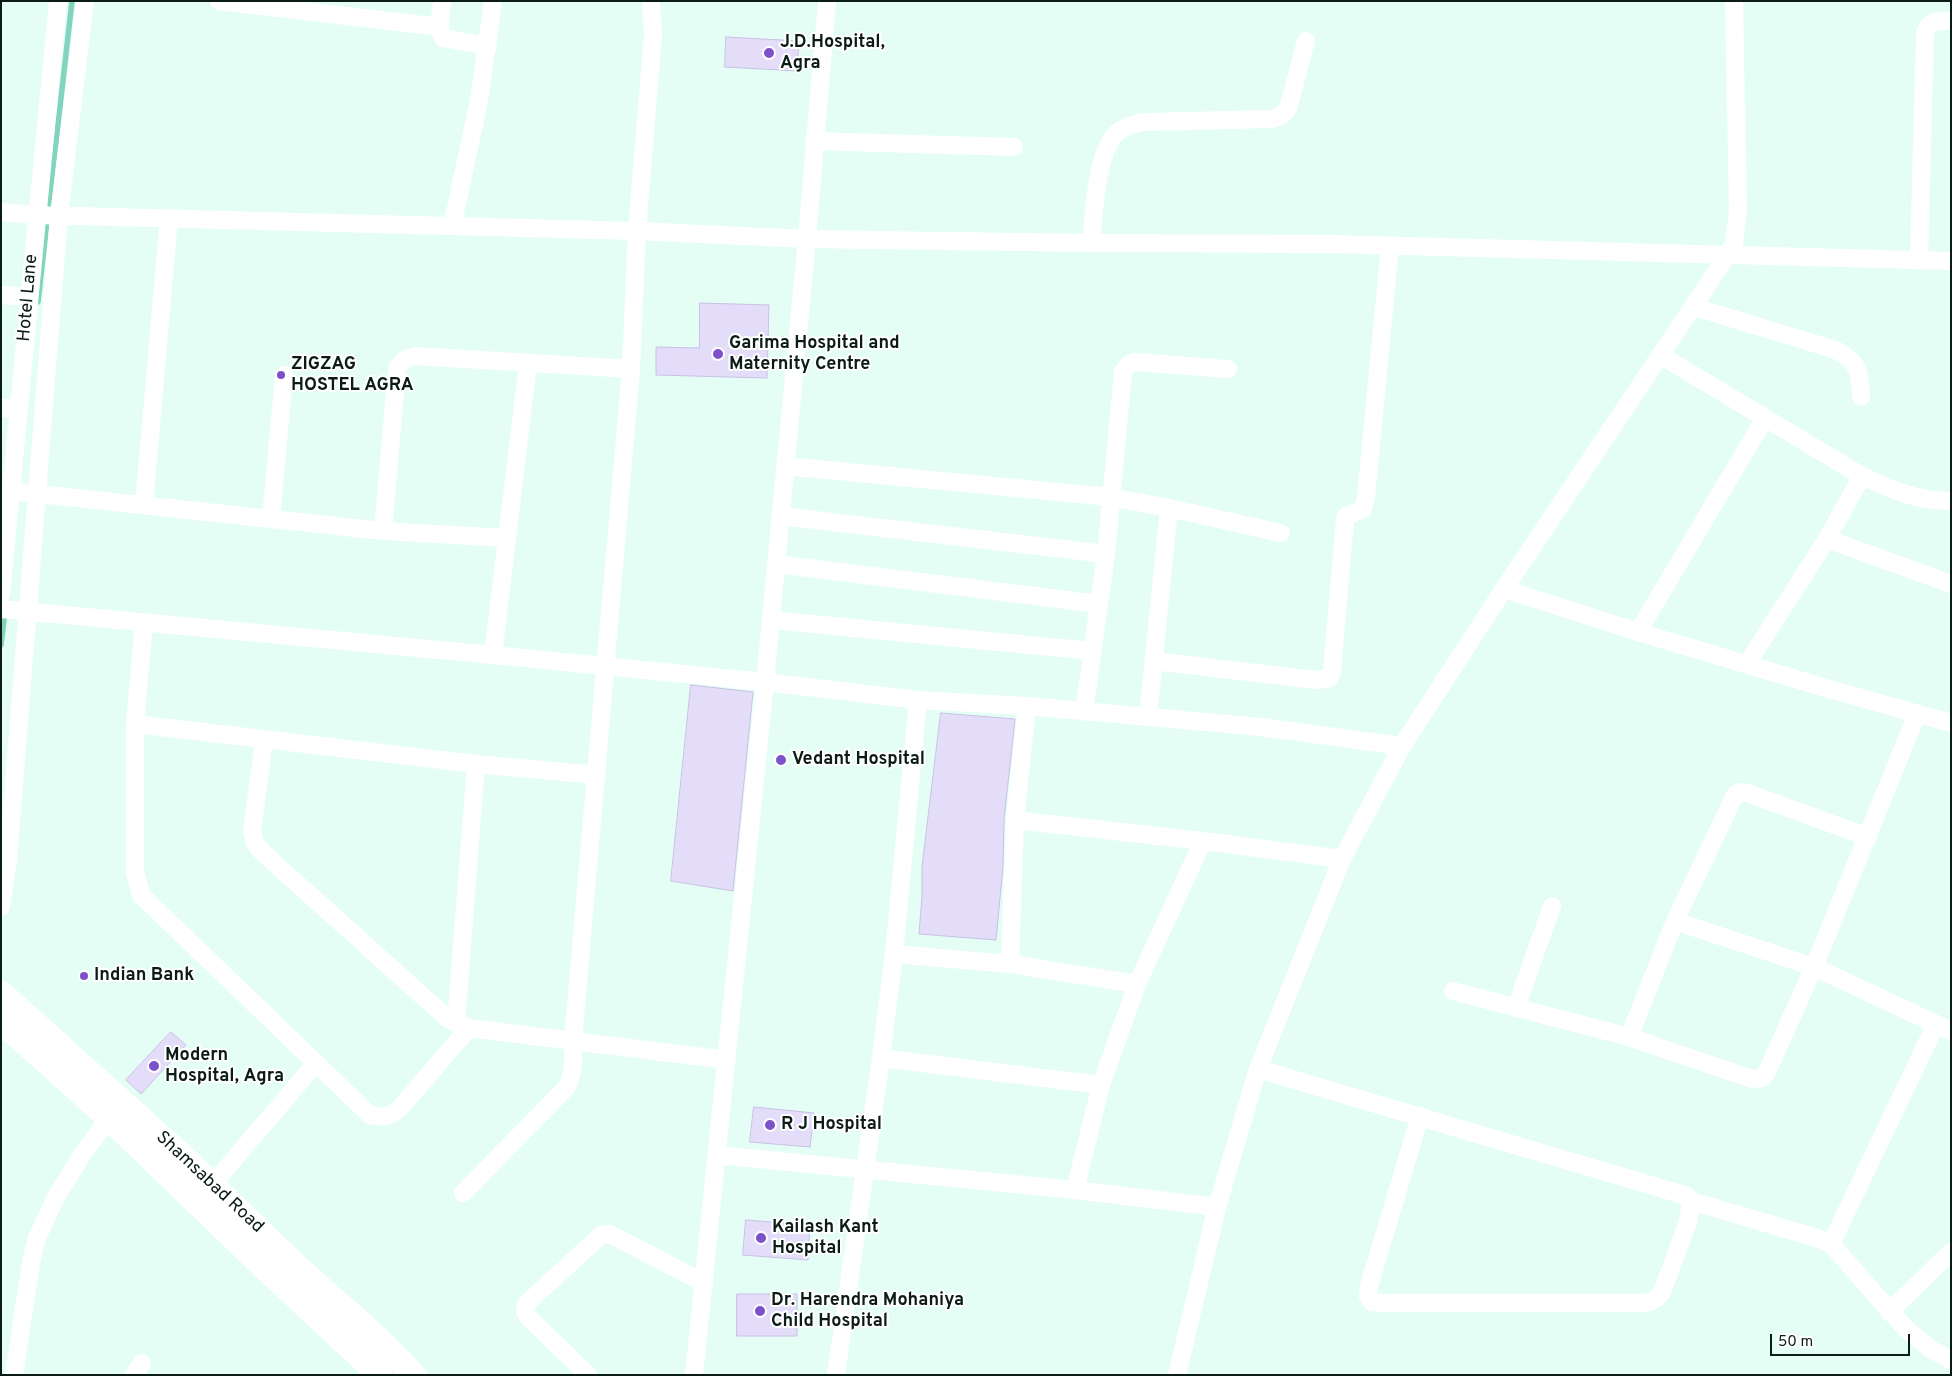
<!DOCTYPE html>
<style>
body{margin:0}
#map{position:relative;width:1952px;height:1376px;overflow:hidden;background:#e4fef6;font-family:Overpass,sans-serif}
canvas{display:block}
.frame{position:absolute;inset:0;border:2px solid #0b1c17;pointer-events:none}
.scale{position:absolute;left:1770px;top:1334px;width:140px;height:22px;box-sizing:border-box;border:2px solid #0b1c17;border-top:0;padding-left:6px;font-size:15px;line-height:18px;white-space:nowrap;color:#0b1c17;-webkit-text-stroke:4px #fff;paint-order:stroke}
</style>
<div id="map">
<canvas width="1952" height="1376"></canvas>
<div class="frame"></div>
<div class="scale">50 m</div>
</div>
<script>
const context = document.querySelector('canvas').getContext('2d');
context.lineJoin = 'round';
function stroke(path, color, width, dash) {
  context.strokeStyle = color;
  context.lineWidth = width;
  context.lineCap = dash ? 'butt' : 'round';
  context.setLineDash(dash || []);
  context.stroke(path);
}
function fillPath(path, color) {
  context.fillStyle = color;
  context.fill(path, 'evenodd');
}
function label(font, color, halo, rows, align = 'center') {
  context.font = font + ' Overpass,sans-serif';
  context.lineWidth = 4;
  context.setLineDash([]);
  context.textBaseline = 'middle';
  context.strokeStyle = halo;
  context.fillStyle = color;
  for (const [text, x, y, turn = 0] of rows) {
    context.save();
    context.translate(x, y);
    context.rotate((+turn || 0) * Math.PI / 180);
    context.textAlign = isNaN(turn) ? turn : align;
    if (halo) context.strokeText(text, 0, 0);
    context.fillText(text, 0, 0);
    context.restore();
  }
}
const stream = new Path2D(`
 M38,302L72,1
 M1,645L5,612`);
const building = new Path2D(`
 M726,37L799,41L797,71L725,67Z
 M700,303L769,305L767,378L656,375V347L699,348Z
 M691,685L753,692L733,891L671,881Z
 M941,713L1015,719L1004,819L1003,867L996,940L919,934L922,896V867Z
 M171,1032L186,1045L141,1094L126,1080Z
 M754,1107L814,1113L810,1147L750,1142Z
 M746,1220L810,1225L808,1260L743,1255Z
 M737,1294H797V1336H737Z`);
const street = new Path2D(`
 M219,1L440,27
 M442,1C441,12 437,29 443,38L488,46
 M814,141L1014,147
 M1,212L37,215L637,231L807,239L1091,243L1333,244L1951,261
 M452,226L479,101L493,1
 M1091,243C1094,216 1096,149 1118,132C1127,125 1137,123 1147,122L1272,119C1281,116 1286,114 1289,105L1306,41
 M1919,260L1925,33C1929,20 1939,21 1951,21
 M1,295L29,297
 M1694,307L1836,350C1860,363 1859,371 1861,397
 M1660,355L1862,476
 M1,408L19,409
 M785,466L1110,497L1169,508L1281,533
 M11,491L383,531
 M144,505L169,218
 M780,516L1106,554
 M271,519L284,375
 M507,538L383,531L397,369C402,360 406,358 415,356L631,369
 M1827,539L1951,584
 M776,564L1099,604
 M1504,589L1638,632L1836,691L1951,723
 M1,595L58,1
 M1,609L493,655L765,682L918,700L1027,706L1261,727L1402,746
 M771,620L1092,651
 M144,622L135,724V872L141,895L370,1115C383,1118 389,1117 400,1108L469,1028
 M1638,632L1765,418
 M493,655L528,363
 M1154,661L1316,680L1329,678L1332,671L1345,520L1346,516L1363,509L1366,497L1390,246
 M1747,664L1827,539L1862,476C1895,491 1914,500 1951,501
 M1084,712L1106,554L1123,372L1129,364L1135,362L1228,369
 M1148,717L1169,508
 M135,724L476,764L597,775
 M264,740L252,831L255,843L261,851L448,1019L456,1023
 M476,764L456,1023L469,1028L727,1060
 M1015,820L1027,706
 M1,907L8,860L59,215L85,1
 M1675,921L1814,967L1951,1031
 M894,954L1010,964L1137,984L1203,841L1342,859
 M1010,964L1015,820L1203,841
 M1453,991L1629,1037L1752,1079L1762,1078L1766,1074L1814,967L1917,714
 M1516,1008L1552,906
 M1629,1037L1675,921L1735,795L1740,792L1747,793L1868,837
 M881,1058L894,954L918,700
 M1258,1069L1687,1196L1691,1201L1688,1222L1662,1292C1656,1300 1652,1302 1642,1303H1380L1372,1302L1368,1296L1369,1286L1420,1116
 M1101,1085L1137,984
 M717,1155L1075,1190L1217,1207
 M212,1185L316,1063
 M463,1193L566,1088C575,1074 573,1056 573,1040L631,369L637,231L653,34L651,1
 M1691,1201L1820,1239L1831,1244L1906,1329L1932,1350L1951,1360
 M1831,1244L1936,1024
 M1889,1312L1951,1252
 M14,1375L31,1262L37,1238L56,1197L84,1152L109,1118
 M134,1375L142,1363
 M588,1375L527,1316L525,1311L526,1304L601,1235L610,1234L704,1283
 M694,1375L765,682L807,239L827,1
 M836,1375L881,1058L1101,1085L1075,1190
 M1177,1375L1217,1207L1258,1069L1342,859L1402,746L1504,589L1728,254L1734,243L1738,211L1734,1`);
const secondary = new Path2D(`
 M1,993L178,1152L295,1265L373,1334L414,1375
 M1,1021L109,1118L268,1271L380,1375`);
const markers = [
 [769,53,6,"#7d51ca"],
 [718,354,6,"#7d51ca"],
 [281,375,5,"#7d51ca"],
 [781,760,6,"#7d51ca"],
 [84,976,5,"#7d51ca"],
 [154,1066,6,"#7d51ca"],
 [770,1125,6,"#7d51ca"],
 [761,1238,6,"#7d51ca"],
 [760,1311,6,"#7d51ca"]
];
const poiNames = [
 ["J.D.Hospital,",780,43],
 ["Agra",780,64],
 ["Garima Hospital and",729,344],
 ["Maternity Centre",729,365],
 ["ZIGZAG",291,365],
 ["HOSTEL AGRA",291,386],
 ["Vedant Hospital",792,760],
 ["Indian Bank",94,976],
 ["Modern",165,1056],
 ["Hospital, Agra",165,1077],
 ["R J Hospital",781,1125],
 ["Kailash Kant",772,1228],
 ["Hospital",772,1249],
 ["Dr. Harendra Mohaniya",771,1301],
 ["Child Hospital",771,1322]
];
const streetNames = [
 ["Hotel Lane",29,298,-85],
 ["Shamsabad Road",209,1183,43]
];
stroke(stream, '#82d4be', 5.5);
fillPath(building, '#e4ddfa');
stroke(building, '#c9c0e3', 1);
stroke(street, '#fff', 18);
stroke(secondary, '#fff', 25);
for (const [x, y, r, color] of markers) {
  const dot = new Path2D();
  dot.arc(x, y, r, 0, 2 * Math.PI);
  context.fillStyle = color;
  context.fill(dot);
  stroke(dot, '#fff', 2);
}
label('bold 18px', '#0b1c17', '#fff', poiNames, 'left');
label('18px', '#0b1c17', '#fff', streetNames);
</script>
